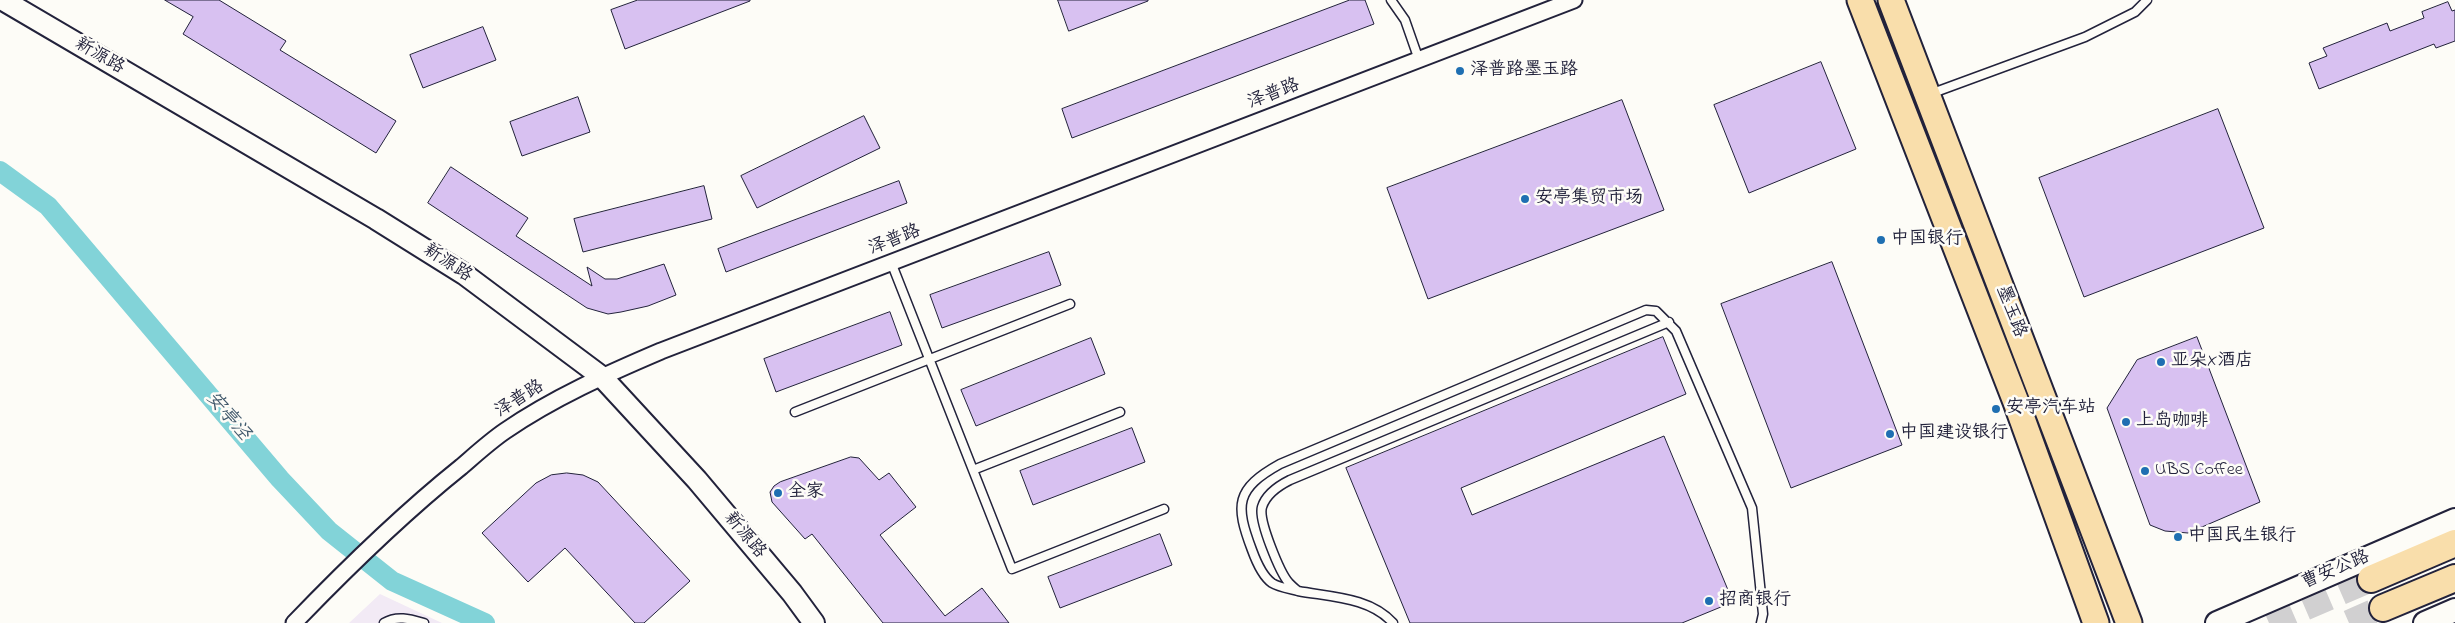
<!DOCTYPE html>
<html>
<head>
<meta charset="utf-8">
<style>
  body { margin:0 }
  canvas { display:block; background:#fdfcf7 }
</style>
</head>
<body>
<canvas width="2455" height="623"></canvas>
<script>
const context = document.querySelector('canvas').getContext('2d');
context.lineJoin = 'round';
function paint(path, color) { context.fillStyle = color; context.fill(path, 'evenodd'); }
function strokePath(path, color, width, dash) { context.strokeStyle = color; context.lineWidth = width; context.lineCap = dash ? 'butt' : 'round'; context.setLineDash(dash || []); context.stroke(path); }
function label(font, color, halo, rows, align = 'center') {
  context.font = font + ' "Indie Flower","LXGW WenKai TC",sans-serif'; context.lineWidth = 5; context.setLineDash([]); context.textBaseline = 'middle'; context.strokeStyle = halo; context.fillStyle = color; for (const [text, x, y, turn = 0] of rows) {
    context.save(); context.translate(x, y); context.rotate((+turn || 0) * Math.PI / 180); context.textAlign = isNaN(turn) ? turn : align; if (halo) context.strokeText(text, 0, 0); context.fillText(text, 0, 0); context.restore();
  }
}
const built = new Path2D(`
  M380 594 442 623H349Z`);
const canal = new Path2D(`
  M0 171 48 206 280 479 329 531 392 581 485 623`);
const building = new Path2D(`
  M165 0H219L286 41 280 50 396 121 376 153 183 34 193 17Z
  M638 0H750V1L625 49 611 10Z
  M1058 0H1148V1L1069 31Z
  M1350 0H1365L1374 24 1072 138 1062 109Z
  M2448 2 2452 11 2455 10V41L2436 48 2434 44 2319 89 2309 63 2327 56 2323 48 2387 23 2390 31 2424 18 2422 12Z
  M483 27 496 60 423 88 410 55Z
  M1821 62 1856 149 1749 193 1714 105Z
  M578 97 590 132 522 156 510 122Z
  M1622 100 1664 210 1428 299 1387 188Z
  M2218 109 2264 228 2084 297 2039 178Z
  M864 116 880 148 757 208 741 176Z
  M451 167 528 218 516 236 592 286 587 267 605 279H617L664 264 676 295 648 306 621 312 608 314 587 308 428 203Z
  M899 181 907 203 726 272 718 249Z
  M704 186 712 219 583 252 574 219Z
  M1049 252 1061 285 942 328 930 295Z
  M1832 262 1902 445 1791 488 1721 304Z
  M890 312 902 345 776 392 764 359Z
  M1663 337 1686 394 1461 488 1472 515 1664 436 1733 602 1682 623H1410L1346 468Z
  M2197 337 2260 502 2188 533 2165 531 2150 525 2107 408 2137 360Z
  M1091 338 1105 374 976 426 961 390Z
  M1132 428 1145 462 1033 505 1020 471Z
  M851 457 859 458 879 480 889 473 916 507 880 535 945 616 982 588 1009 623H883L812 534 805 539 772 502 770 492 774 486 780 482Z
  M567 473 583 475 598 482 690 581 644 623H635L565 548 528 582 482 533 536 483 551 475Z
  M1160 534 1172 565 1060 608 1048 577Z`);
const trunkTunnel = new Path2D(`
  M2269 623 2371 579
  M2349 623 2383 608`);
const service = new Path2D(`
  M1391 0 1405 20 1419 60
  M1930 94 2085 37 2135 12 2147 0
  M891 262 1012 569 1164 509
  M795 412 1070 304
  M973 470 1120 412
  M1298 591C1290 589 1278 587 1272 583 1262 576 1256 561 1252 550 1235 505 1235 489 1280 464L1646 310 1656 311 1676 331 1752 508 1763 614 1761 623
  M384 623C397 615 410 619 424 623
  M1393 623C1370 597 1330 597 1298 591 1295 589 1292 586 1289 583 1280 573 1258 520 1262 507 1266 494 1278 486 1290 480L1669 322`);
const minor = new Path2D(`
  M294 623C347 568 401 515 461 467 475 455 489 442 505 431 553 398 607 374 661 351L1574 0`);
const tertiary = new Path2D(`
  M3 0 376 219 464 274 602 377 697 480 792 593 814 623`);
const secondary = new Path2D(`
  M2217 623 2455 520
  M2425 623 2455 610`);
const primary = new Path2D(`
  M1860 0 2016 402 2096 623
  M1891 0 2129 623`);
const trunk = new Path2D(`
  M2371 579 2455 543
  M2383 608 2455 578`);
const markers = [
  [1460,71,5,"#1f6fb2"],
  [1525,199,5,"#1f6fb2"],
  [1881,240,5,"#1f6fb2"],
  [2161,362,5,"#1f6fb2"],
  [1996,409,5,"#1f6fb2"],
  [2126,422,5,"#1f6fb2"],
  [1890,434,5,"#1f6fb2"],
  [2145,471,5,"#1f6fb2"],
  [778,493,5,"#1f6fb2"],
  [2178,537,5,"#1f6fb2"],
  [1709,601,5,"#1f6fb2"]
];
const streetNames = [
  ["新源路",99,57,30],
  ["泽普路",1274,95,-21],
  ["泽普路",895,241,-21],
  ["新源路",447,264,33],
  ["墨玉路",2010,312,69],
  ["泽普路",520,400,-32],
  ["新源路",744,536,50],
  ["曹安公路",2336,571,-23]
];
const poiNames = [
  ["泽普路墨玉路",1470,71],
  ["安亭集贸市场",1535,199],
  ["中国银行",1891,240],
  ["亚朵X酒店",2171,362],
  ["安亭汽车站",2006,409],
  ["上岛咖啡",2136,422],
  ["中国建设银行",1900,434],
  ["UBS Coffee",2155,471],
  ["全家",788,493],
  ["中国民生银行",2188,537],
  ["招商银行",1719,601]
];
const waterNames = [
  ["安亭泾",227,417,50]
];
paint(built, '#f2eaf5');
strokePath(canal, '#82d3d8', 20);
paint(building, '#d8c1f1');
strokePath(building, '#22223b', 1);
strokePath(trunkTunnel, '#d1d0d1', 26, [26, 13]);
strokePath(service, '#22223b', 11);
strokePath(minor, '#22223b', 19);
strokePath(tertiary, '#22223b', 24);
strokePath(secondary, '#22223b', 26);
strokePath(primary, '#22223b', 29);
strokePath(trunk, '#22223b', 30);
strokePath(service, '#fdfcf7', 8);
strokePath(minor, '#fdfcf7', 15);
strokePath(tertiary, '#fdfcf7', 20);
strokePath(secondary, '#fdfcf7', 22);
strokePath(primary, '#f9deab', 25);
strokePath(trunk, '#f9deab', 26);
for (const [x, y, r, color] of markers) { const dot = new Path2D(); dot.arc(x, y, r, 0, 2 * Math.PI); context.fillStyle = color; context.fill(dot); strokePath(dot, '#fdfcf7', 2); }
label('18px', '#22223b', '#fdfcf7', streetNames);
label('18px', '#22223b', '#fdfcf7', poiNames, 'left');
label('italic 19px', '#3f576a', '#fdfcf7', waterNames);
</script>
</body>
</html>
